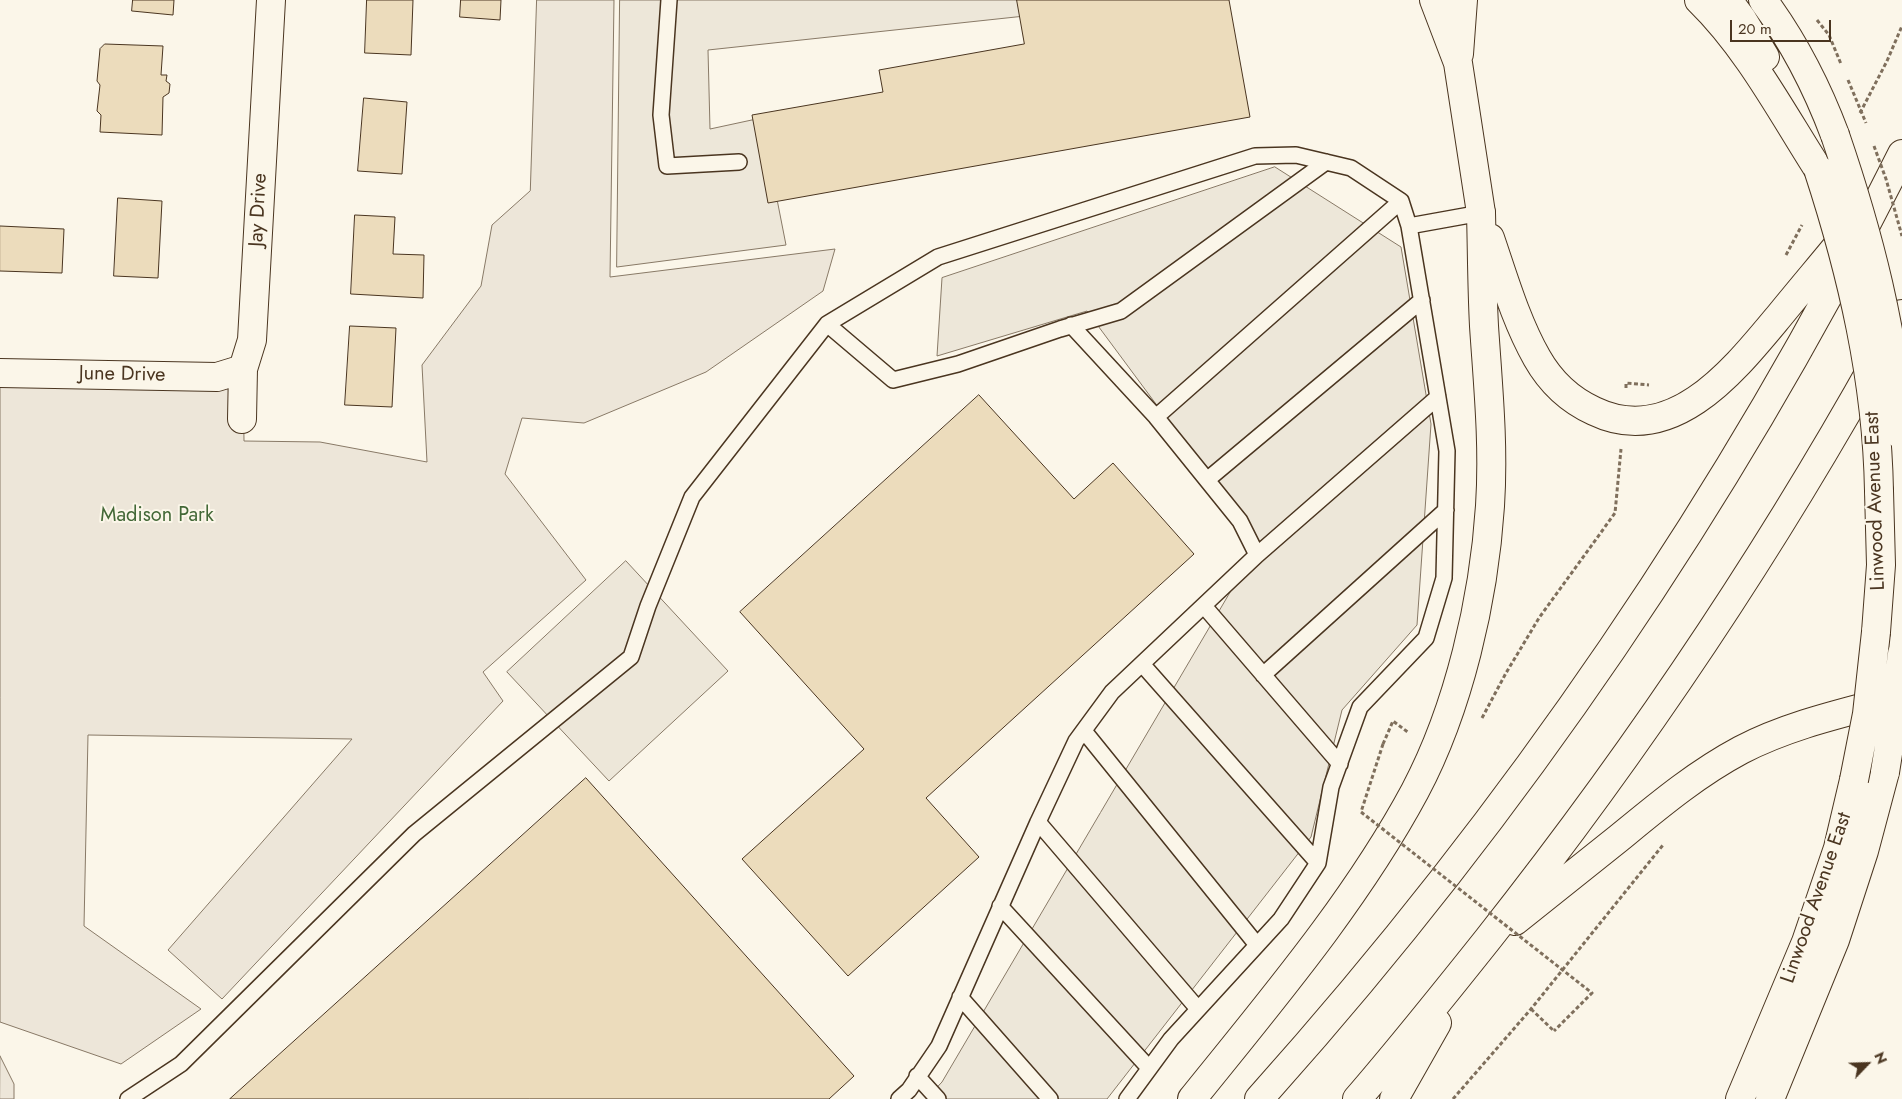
<!DOCTYPE html>
<html>
<head>
<meta charset="utf-8">
<style>
  body { margin:0 }
  #map { position:relative; width:1902px; height:1099px; overflow:hidden; background:#fbf6e9; font-family:Jost,sans-serif }
  canvas { display:block }
  .north { position:absolute; left:1842px; top:1039px; width:50px; height:50px; -webkit-text-stroke:4px #fbf6e9; paint-order:stroke; rotate:66deg; font-size:14px; font-weight:700; line-height:20px; text-align:center; color:#4a3520 }
  .north::after { content:''; display:block; margin:auto; width:18px; height:22px; background:#4a3520; clip-path:polygon(50% 0,100% 100%,50% 72%,0 100%) }
  .scale { position:absolute; left:1730px; top:20px; width:101px; height:22px; box-sizing:border-box; border:2px solid #4a3520; border-top:0; padding-left:6px; font-size:15px; line-height:18px; white-space:nowrap; color:#4a3520; -webkit-text-stroke:4px #fbf6e9; paint-order:stroke }
</style>
</head>
<body>
<div id="map">
<canvas width="1902" height="1099"></canvas>
<div class="north">N</div>
<div class="scale">20 m</div>
</div>
<script>
const context = document.querySelector('canvas').getContext('2d');
context.lineJoin = 'round';
function paint(path, color) { context.fillStyle = color; context.fill(path, 'evenodd'); }
function strokePath(path, color, width, dash) { context.strokeStyle = color; context.lineWidth = width; context.lineCap = dash ? 'butt' : 'round'; context.setLineDash(dash || []); context.stroke(path); }
function label(font, color, halo, rows, align = 'center') {
  context.font = font + ' Jost,sans-serif'; context.lineWidth = 4; context.setLineDash([]); context.textBaseline = 'middle'; context.strokeStyle = halo; context.fillStyle = color; for (const [text, x, y, turn = 0] of rows) {
    context.save(); context.translate(x, y); context.rotate((+turn || 0) * Math.PI / 180); context.textAlign = isNaN(turn) ? turn : align; if (halo) context.strokeText(text, 0, 0); context.fillText(text, 0, 0); context.restore();
  }
}
const green = new Path2D(`
  M537 0H614L610 277 835 249 823 291 706 372 584 423 522 418 505 474 586 580 483 672 503 701 222 999 168 950 352 739 88 735 84 926 201 1009 121 1064 0 1022V373L243 369 244 441 320 442 427 462 422 365 481 286 492 225 530 191Z
  M0 1056 14 1084V1099H0Z`);
const parking = new Path2D(`
  M620 0H1026L1025 16 708 50 710 129 761 118 786 245 617 267Z
  M1275 167 1401 247 1431 424 1417 625 1342 710 1311 837 1107 1099H926L942 1082 1259 543 1087 311 937 356 942 278Z
  M626 561 728 671 609 781 507 672Z`);
const building = new Path2D(`
  M133 0H174L173 15 132 11Z
  M367 0H413L411 55 365 53Z
  M461 0H501L500 20 460 17Z
  M1017 0H1229L1250 117 768 203 752 115 883 92 879 70 1024 44Z
  M105 44 163 46 161 75H167L166 81 170 84 169 93 163 97 162 135 100 132 101 115 97 111 100 85 97 81 100 49Z
  M364 98 407 102 402 174 358 171Z
  M118 198 162 201 158 278 114 276Z
  M355 215 395 217 393 254 424 255 423 298 351 294Z
  M0 226 64 229 62 273 0 271Z
  M350 326 396 328 392 407 345 405Z
  M979 395 1074 499 1113 463 1194 554 926 798 979 857 848 976 742 859 864 749 740 612Z
  M586 778 854 1076 829 1099H230Z`);
const path = new Path2D(`
  M1817 20 1829 35 1841 64
  M1860 113 1887 61 1902 26
  M1786 255 1802 225
  M1626 388V383L1649 385
  M1482 718 1506 673 1539 618 1615 513 1621 449
  M1383 744 1393 721 1409 733
  M1531 1009 1554 1031
  M1453 1099 1531 1009 1663 845`);
const service = new Path2D(`
  M669 0 661 115 667 166 739 162
  M1409 226 1481 213
  M827 324 893 380 958 364 1060 329 1121 311 1326 162
  M1156 417 1401 201
  M1207 480 1422 300
  M1257 555 1438 397
  M1204 606 1340 764
  M1142 664 1318 863
  M1263 675 1446 510
  M1084 731 1257 945
  M1038 822 1198 1009
  M1000 906 1149 1068
  M960 997 1050 1099
  M917 1076 938 1099
  M128 1099 181 1064 414 834 631 657 648 606 692 497 827 324 938 257 1255 156 1296 155 1351 168 1401 201 1409 226 1447 451 1444 578 1426 638 1360 707 1331 787 1318 863 1281 919 1171 1039 1127 1099
  M899 1099 909 1090 939 1046 1038 822 1076 741 1112 692 1257 555 1240 521 1156 417 1071 325`);
const minor = new Path2D(`
  M0 373 217 377 243 369
  M242 419 243 369 252 340 271 0`);
const secondary = new Path2D(`
  M1434 0 1458 63 1481 213
  M1699 0C1748 48 1781 111 1818 169
  M1728 0 1742 19 1765 57
  M1763 0C1794 42 1817 87 1835 135
  M1459 54 1463 0
  M1876 632 1881 565 1879 491
  M1740 1099 1806 942 1838 848 1854 780
  M1770 1099 1835 940 1864 851 1885 772`);
const trunk = new Path2D(`
  M1490 238C1504 279 1516 321 1537 358 1550 381 1570 400 1594 411 1673 449 1735 369 1780 315 1802 288 1825 261 1847 234
  M1515 921C1550 893 1584 866 1619 838 1658 806 1696 774 1741 750 1787 726 1839 714 1888 701
  M1192 1099C1270 1002 1356 901 1415 791 1459 708 1484 599 1490 506 1494 445 1488 386 1484 326 1482 288 1482 251 1481 213
  M1259 1099C1513 816 1733 495 1902 154
  M1357 1099C1402 1047 1445 993 1488 939 1643 743 1783 533 1902 314
  M1394 1099 1437 1023`);
const pathBridge = new Path2D(`
  M1848 80 1866 123
  M1874 146 1886 179 1902 236
  M1383 744 1361 812 1592 993 1554 1031`);
const secondaryBridge = new Path2D(`
  M1835 135C1869 234 1894 332 1902 436
  M1818 169C1852 273 1877 380 1879 491
  M1885 772 1894 716 1902 654
  M1854 780 1867 714 1876 632`);
const streetNames = [
  ["Jay Drive",259,210,-87],
  ["June Drive",122,375,1],
  ["Linwood Avenue East",1876,501,-92],
  ["Linwood Avenue East",1817,898,-71]
];
const parkNames = [
  ["Madison Park",157,516]
];
paint(green, '#ede6d9');
strokePath(green, '#887966', 1);
paint(parking, '#ede7d9');
strokePath(parking, '#887966', 1);
paint(building, '#ecdcbc');
strokePath(building, '#4a3520', 1);
strokePath(service, '#4a3520', 18);
strokePath(minor, '#4a3520', 30);
strokePath(secondary, '#4a3520', 30);
strokePath(trunk, '#4a3520', 30);
strokePath(path, '#7f6f5c', 3, [4, 2.5]);
strokePath(service, '#fbf6e9', 15);
strokePath(minor, '#fbf6e9', 28);
strokePath(secondary, '#fbf6e9', 28);
strokePath(trunk, '#fbf6e9', 28);
strokePath(secondaryBridge, '#4a3520', 30, []);
strokePath(pathBridge, '#7f6f5c', 3, [4, 2.5]);
strokePath(secondaryBridge, '#fbf6e9', 28);
label('20px', '#4a3520', '#fbf6e9', streetNames);
label('20px', '#436837', '#fbf6e9', parkNames);
</script>
</body>
</html>
